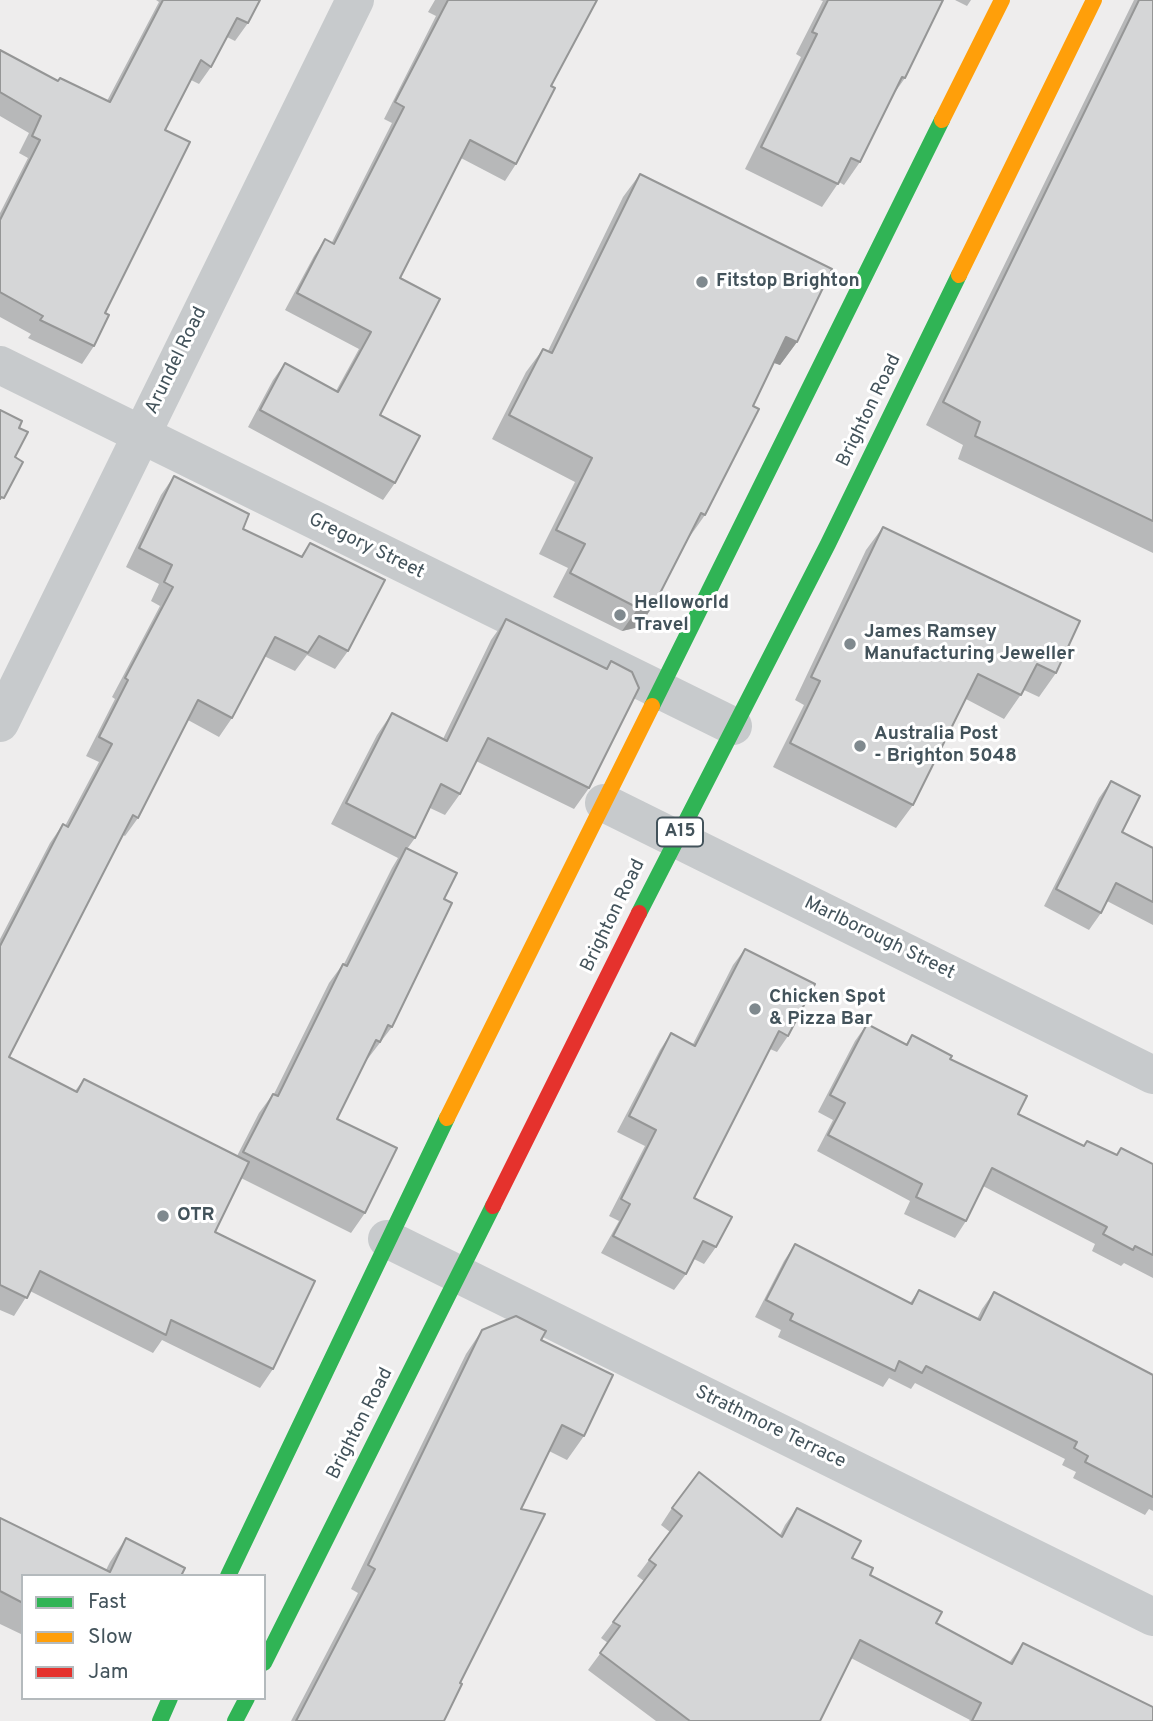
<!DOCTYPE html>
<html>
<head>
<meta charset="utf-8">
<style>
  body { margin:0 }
  #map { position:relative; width:1153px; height:1721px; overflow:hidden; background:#eeeded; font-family:Overpass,sans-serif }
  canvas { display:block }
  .legend { position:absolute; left:21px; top:1574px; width:245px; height:126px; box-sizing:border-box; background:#fff; border:2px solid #b4babd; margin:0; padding:9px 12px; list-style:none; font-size:21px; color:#43535b }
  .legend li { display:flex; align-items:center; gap:14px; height:35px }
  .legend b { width:35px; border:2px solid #b4babd }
</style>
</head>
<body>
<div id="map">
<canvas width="1153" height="1721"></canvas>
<ul class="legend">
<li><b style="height:9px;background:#30b455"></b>Fast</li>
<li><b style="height:9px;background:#ff9f0a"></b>Slow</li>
<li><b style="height:9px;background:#e5322d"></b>Jam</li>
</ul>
</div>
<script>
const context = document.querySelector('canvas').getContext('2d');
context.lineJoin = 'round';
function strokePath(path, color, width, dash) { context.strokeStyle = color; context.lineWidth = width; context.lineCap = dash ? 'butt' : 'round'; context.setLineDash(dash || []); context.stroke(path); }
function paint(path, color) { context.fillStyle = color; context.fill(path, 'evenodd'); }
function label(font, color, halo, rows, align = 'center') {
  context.font = font + ' Overpass,sans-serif'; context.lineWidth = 6; context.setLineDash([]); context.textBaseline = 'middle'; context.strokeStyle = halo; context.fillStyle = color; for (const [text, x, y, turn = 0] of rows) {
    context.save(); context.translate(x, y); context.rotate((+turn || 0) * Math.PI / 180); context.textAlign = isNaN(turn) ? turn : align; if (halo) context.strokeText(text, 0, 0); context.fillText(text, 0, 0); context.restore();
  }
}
const street = new Path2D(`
  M0 365 733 726
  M0 723 355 0
  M604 803 1153 1075
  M387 1239 1153 1617`);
const fast = new Path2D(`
  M652 706 942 120
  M639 913 828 544 959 275
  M228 1576 447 1118
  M264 1663 493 1206
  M160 1721 170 1698
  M235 1721 247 1698`);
const slow = new Path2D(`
  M942 120 1002 0
  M959 275 1094 0
  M447 1118 652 706`);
const jam = new Path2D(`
  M493 1206 639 913`);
const wall = new Path2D(`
  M156 0H260L248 23 235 41 227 37 211 67 199 84 191 80 165 130 94 346 82 364 28 338 31 334 0 317V213L28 158 19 153 29 133 0 116V50L58 81 107 101 159 2Z
  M435 0H597L551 86 516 164 505 181 461 158 400 278 380 415 395 483 383 500 248 427 273 380 285 363 336 391 359 349 285 310 314 256 325 239 332 242 392 123 384 119 436 16 428 12Z
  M820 0H943L905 78 893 95 860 162 844 185 839 182 822 207 745 169 801 57 796 54 823 1Z
  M955 0H971L967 6Z
  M1134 0H1153V553L958 459 963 445 926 425Z
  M640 174 797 342 780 365 774 363 753 406 705 515 688 539 639 627 622 631 553 597 568 568 539 554 575 482 492 439 526 372 543 349 548 351 623 197Z
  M174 476 243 529 301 556 310 543 348 651 335 669 307 655 295 671 264 656 232 718 219 737 188 720 138 818 125 836 123 835 9 1057 75 1091 84 1079 237 1156 259 1113 273 1094H274L329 983 343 964H344L392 868 398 858 331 824 377 735 392 713 443 739 491 640 506 619 606 668 611 661 589 788 574 809 476 761 460 794 445 815 430 808 415 838 407 849 444 899 392 1027 366 1061 337 1119 365 1213 351 1233 241 1178 215 1232 273 1369 260 1388 162 1340 153 1353 30 1291 14 1316 0 1310V939L50 843 63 824 65 826 99 762 86 756 115 699 112 697 160 606 151 601 159 584 126 567 161 495Z
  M883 527 1056 673 1039 697 1024 690 1004 719 966 699 913 805 896 828 773 767 804 705 795 700 866 550Z
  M1111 781 1122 832 1153 848V925L1107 901 1101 913 1089 930 1044 906 1099 798Z
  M745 949 788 1036 777 1052 770 1049 694 1198 716 1247 704 1264 694 1259 686 1274 674 1290 601 1253 619 1221 609 1216 645 1146 617 1132 660 1050 671 1033 693 1044 733 965Z
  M867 1024 906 1044 912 1035 950 1059 1018 1114 1083 1146 1087 1141 1116 1155 1121 1148 1153 1197V1278L1124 1263 1121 1266 1092 1251 1095 1244 983 1186 966 1221 955 1238 904 1214 910 1201 817 1151 833 1120 818 1112 855 1041Z
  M795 1244 910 1303 919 1290 977 1319 982 1309 994 1292 1153 1375V1511L1149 1509 1145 1515 1073 1478 1076 1472 1062 1465 1065 1459 915 1383 911 1389 889 1378 883 1387 778 1337 781 1330 755 1317 784 1261Z
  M482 1330 541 1340 584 1436 567 1460 549 1451 521 1509 460 1683 444 1721H291L358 1593 351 1589 466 1354Z
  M672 1508 780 1535 785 1525 797 1508 870 1575 936 1623 1009 1663 1023 1643 1153 1721H969L970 1720 851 1658 820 1721H656L588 1670 608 1643 601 1638 644 1581 637 1576 670 1532 661 1525Z
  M0 1518 106 1570 110 1562 126 1538 185 1568 23 1576V1635L0 1624Z`);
const shadedWall = new Path2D(`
  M786 337 797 342 780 365 769 361Z
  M655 603 639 627 622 631 638 608Z`);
const building = new Path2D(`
  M163 0H260L248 23 237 18 211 67 201 60 165 130 190 142 105 313 109 315 94 346 40 320 43 316 0 292V220L40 140 32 136 41 116 0 92V50L58 81 60 78 110 102Z
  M448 0H597L551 86 555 88 516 164 470 140 400 278 440 299 380 415 420 436 395 483 260 410 285 363 338 392 371 332 297 293 325 239 334 244 404 107 395 102Z
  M828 0H943L905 78 902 77 860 162 851 158 838 184 761 147 817 34 812 32Z
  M1139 0H1153V521L975 436 980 422 943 402Z
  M640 174 832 269 797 342 786 337 753 406 759 409 705 515 701 513 655 603 638 608 570 573 585 544 556 530 592 458 509 415 543 349 552 353Z
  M0 410 22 421 19 428 28 432 15 457 23 462 4 498 1 497 0 499Z
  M174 476 249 514 243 529 302 557 310 543 385 580 348 651 319 636 308 653 275 637 232 718 198 700 138 818 133 815 9 1057 77 1092 84 1079 249 1162 215 1232 315 1281 273 1369 171 1320 166 1335 40 1271 27 1298 0 1285V946L63 824 68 827 112 744 99 737 128 680 125 678 173 587 164 582 172 565 139 548Z
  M883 527 1080 621 1056 673 1037 664 1021 695 978 674 913 805 790 743 820 681 811 677Z
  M506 619 607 669 611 661 632 672 639 688 589 788 488 738 460 794 441 784 415 838 346 803 392 713 447 741Z
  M1111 781 1140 796 1122 832 1153 848V902L1116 883 1101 913 1056 889Z
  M406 848 457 873 444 899 452 903 392 1027 388 1025 380 1042 376 1040 337 1119 397 1148 365 1213 243 1152 273 1094 278 1096 343 964 347 966Z
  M745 949 815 984 788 1036 779 1031 694 1198 732 1217 716 1247 703 1241 686 1274 613 1236 630 1204 621 1199 656 1130 629 1116 671 1033 695 1046Z
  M867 1024 907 1045 912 1035 952 1056 950 1059 1027 1096 1018 1114 1084 1146 1087 1141 1117 1155 1121 1148 1153 1164V1255L1135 1246 1133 1250 1103 1234 1107 1227 992 1168 966 1221 916 1197 922 1184 828 1135 845 1103 830 1095Z
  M795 1244 912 1304 919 1290 980 1320 994 1292 1153 1375V1497L1085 1462 1088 1456 1074 1448 1077 1442 926 1366 922 1373 899 1361 895 1371 790 1320 793 1314 766 1300Z
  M516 1316 546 1331 541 1340 613 1375 584 1436 562 1425 521 1509 545 1514 460 1683 462 1684 444 1721H296L375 1569 368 1565 482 1330Z
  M699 1472 782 1537 797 1508 861 1541 852 1558 873 1568 870 1575 942 1612 936 1623 1012 1664 1023 1643 1153 1707V1721H972L981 1703 860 1640 820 1721H690L600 1653 620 1626 613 1622 656 1565 649 1560 682 1516 672 1508Z
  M0 1518 110 1572 126 1538 185 1568 181 1576H23V1603L0 1591Z`);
const markers = [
  [702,282,7,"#7f898e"],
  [620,615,7,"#7f898e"],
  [850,644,7,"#7f898e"],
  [860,746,7,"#7f898e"],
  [755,1009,7,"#7f898e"],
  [163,1216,7,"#7f898e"]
];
const shields = [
  [680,832,46]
];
const shieldNames = [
  ["A15",680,832]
];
const poiNames = [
  ["Fitstop Brighton",716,282],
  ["Helloworld",634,604],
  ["Travel",634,626],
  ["James Ramsey",864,633],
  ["Manufacturing Jeweller",864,655],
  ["Australia Post",874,735],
  ["- Brighton 5048",874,757],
  ["Chicken Spot",769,998],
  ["& Pizza Bar",769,1020],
  ["OTR",177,1216]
];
const streetNames = [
  ["Arundel Road",177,361,-64],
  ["Brighton Road",870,411,-64],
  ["Gregory Street",366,547,26],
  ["Brighton Road",614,916,-64],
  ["Marlborough Street",879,939,26],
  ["Brighton Road",361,1424,-63],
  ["Strathmore Terrace",770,1428,26]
];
strokePath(street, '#c7cacc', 38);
strokePath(fast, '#30b455', 16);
strokePath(slow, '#ff9f0a', 16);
strokePath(jam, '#e5322d', 16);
paint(wall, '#b7b8b9');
paint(shadedWall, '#959696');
paint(building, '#d5d6d7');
strokePath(building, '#959696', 2);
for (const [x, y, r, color] of markers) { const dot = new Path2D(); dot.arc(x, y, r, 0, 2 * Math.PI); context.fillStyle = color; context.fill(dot); strokePath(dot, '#fff', 2.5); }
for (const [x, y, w] of shields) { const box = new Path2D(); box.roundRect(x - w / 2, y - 14.5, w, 29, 5); context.fillStyle = '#fff'; context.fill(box); strokePath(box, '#43535b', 2); }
label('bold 18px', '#43535b', null, shieldNames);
label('bold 19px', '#43535b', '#fff', poiNames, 'left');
label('19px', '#43535b', '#fff', streetNames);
</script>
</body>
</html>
